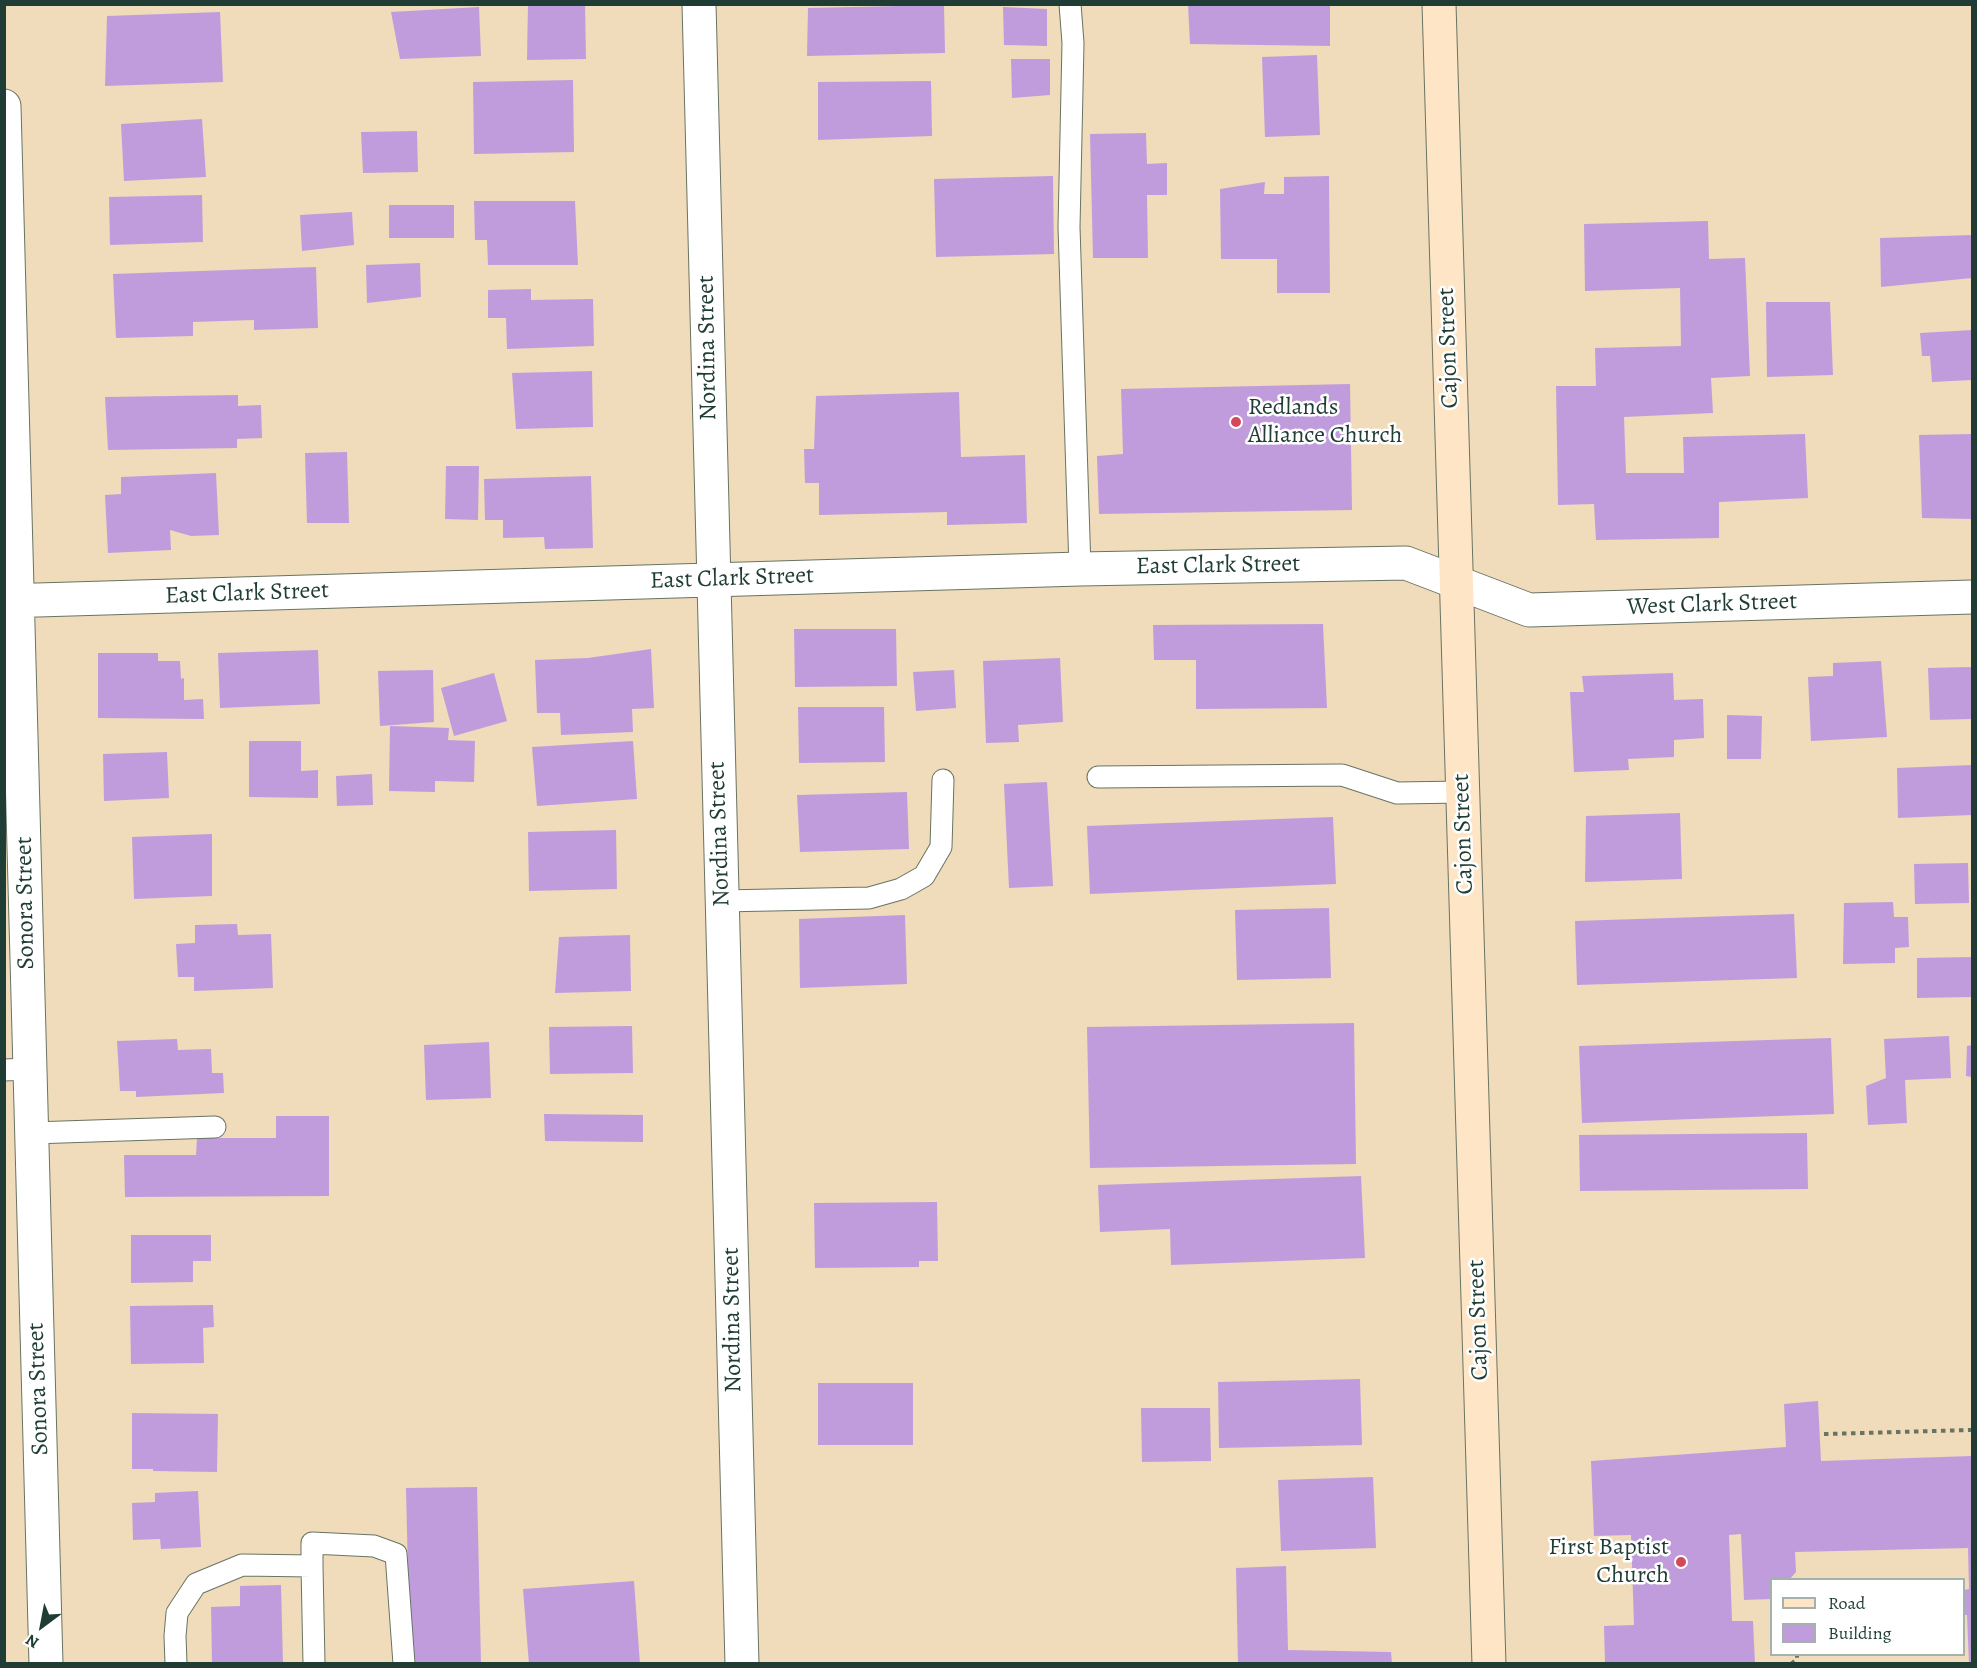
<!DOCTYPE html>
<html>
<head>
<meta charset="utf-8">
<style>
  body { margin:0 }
  #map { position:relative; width:1977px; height:1668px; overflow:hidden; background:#f0dbba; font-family:Alegreya,serif }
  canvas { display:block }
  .frame { position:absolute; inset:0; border:6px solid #1f3d34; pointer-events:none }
  .legend { position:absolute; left:1770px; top:1578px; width:195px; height:78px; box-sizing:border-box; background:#fff; border:2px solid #a5b1ae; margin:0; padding:8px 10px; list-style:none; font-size:18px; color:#1f3d34 }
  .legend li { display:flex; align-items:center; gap:12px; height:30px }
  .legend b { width:30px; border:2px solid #a5b1ae }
  .north { position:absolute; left:12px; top:1596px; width:60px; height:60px; -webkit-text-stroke:4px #fff; paint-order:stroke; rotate:212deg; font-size:16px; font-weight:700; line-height:24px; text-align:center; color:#1f3d34 }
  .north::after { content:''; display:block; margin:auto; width:21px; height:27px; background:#1f3d34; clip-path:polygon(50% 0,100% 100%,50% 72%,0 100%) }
</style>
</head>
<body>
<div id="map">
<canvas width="1977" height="1668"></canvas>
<div class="frame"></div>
<ul class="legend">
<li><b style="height:8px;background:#fde5c5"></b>Road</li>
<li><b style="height:16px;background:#c19cdd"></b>Building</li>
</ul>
<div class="north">N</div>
</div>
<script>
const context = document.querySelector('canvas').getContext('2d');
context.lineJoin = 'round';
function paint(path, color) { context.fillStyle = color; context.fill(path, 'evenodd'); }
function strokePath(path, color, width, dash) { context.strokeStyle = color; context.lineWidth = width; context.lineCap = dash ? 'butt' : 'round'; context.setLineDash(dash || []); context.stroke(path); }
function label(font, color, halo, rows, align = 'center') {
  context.font = font + ' Alegreya,serif'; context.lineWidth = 5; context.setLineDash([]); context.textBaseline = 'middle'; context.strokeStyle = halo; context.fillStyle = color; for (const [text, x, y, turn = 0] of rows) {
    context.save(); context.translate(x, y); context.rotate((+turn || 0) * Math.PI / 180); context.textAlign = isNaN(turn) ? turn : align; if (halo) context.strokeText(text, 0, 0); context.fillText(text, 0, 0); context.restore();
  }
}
const building = new Path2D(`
  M528 4H585L586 59 527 60Z
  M1188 4H1330V46L1190 44Z
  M944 5 945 53 807 56 808 8Z
  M479 7 481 56 400 59 391 12Z
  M1003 7 1047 9V46L1004 45Z
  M220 12 223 82 105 86 107 16Z
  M1317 55 1320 135 1265 137 1262 57Z
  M1011 59H1050V95L1012 98Z
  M573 80 574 152 474 154 473 82Z
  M931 81 932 136 818 140V82Z
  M202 119 206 177 124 181 121 124Z
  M417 131 418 172 363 173 361 132Z
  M1146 133 1147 164 1167 163V195H1147L1148 258H1093L1090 134Z
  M1053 176 1054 254 936 257 934 179Z
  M1329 176 1330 293H1277V259H1221L1220 189 1265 182 1264 194H1284V177Z
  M202 195 203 242 110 245 109 197Z
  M474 201H575L578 265H488L487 240H475Z
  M389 205H454V238H389Z
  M352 212 354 245 302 251 300 215Z
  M1708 221 1709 259 1745 258 1750 376 1711 378 1713 413 1624 417 1626 473H1684L1683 437 1805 434 1808 498 1719 502V538L1596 540 1594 504 1558 505 1556 386H1596L1595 348 1681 346 1680 288 1585 291 1584 224Z
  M1972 235V278L1881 287 1880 238Z
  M420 263 421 297 367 303 366 265Z
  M316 267 318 328 254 330V320L193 322V336L116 338 113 274Z
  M531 289V300L593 299 594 346 507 349 506 318H488V290Z
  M1766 302H1830L1833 375 1767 377Z
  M1972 330V380L1932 382 1930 356H1922L1920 333Z
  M592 371 593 427 516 429 512 373Z
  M1350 384 1352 510 1099 514 1097 456 1123 454 1121 389Z
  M959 392 961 457 1025 455 1027 523 947 525V512L819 515V483H805L804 449H814L816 396Z
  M238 395V406L261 405 262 438 237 439V448L108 450 105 397Z
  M1972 434V519L1922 518 1919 435Z
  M347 452 349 523H307L305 453Z
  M446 466H479L478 520 445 519Z
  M216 473 219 535 191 536 170 530 171 550 108 553 105 495 121 494V477Z
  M591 476 593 548 545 549 544 537 503 538V520H485L484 479Z
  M1323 624 1327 708 1196 709V660H1154L1153 625Z
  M794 629H896L897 686 795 687Z
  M651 649 654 708 632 709 633 732 561 735 560 713H537L535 660 588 658Z
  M318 650 320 704 220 708 218 653Z
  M98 653H158V661H180L181 679 184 678V700L203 699 204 719 98 718Z
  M1060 658 1063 722 1018 725 1019 742 986 743 983 661Z
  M1881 661 1887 737 1811 741 1808 677 1833 676V663Z
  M1972 667V719L1930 720 1928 668Z
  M433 670 434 722 380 726 378 671Z
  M954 670 956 708 916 711 913 672Z
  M494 673 507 721 454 736 441 688Z
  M1673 673 1674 700 1703 699 1704 738 1674 740V757L1628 759 1629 770 1574 772 1570 692H1584L1582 676Z
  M798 707H884L885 762 799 763Z
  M1727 715 1762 716 1761 759H1727Z
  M390 726 449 728 448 740 475 741 474 782 435 781V792L389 791Z
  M249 741H301V771L318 770V798L249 797Z
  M633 741 637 799 537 806 532 747Z
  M167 752 169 798 104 801 103 754Z
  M1972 765V815L1898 818 1897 768Z
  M372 774 373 805 337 806 336 776Z
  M1047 782 1053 886 1009 888 1004 784Z
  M907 792 909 849 800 852 797 795Z
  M1680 813 1682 879 1585 882 1586 816Z
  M1333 817 1336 884 1090 894 1087 826Z
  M616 830 617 889 529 891 528 832Z
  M212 834V896L134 899 132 837Z
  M1968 863 1969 903 1915 904 1914 864Z
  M1893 902 1894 917H1908L1909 947 1895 948V963L1843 964 1844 903Z
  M1329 908 1331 978 1237 980 1235 910Z
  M1794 914 1797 978 1577 985 1575 921Z
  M905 915 907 984 800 988 799 919Z
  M237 924 238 935 271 934 273 988 194 991V977H178L176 944 195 943V925Z
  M630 935 631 991 555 993 559 937Z
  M1971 957V997L1917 998V958Z
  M1354 1023 1356 1164 1090 1168 1087 1027Z
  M632 1026 633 1073 550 1074 549 1027Z
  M1949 1036 1951 1078 1905 1080 1907 1123 1868 1125 1866 1086 1886 1078 1884 1039Z
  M1831 1038 1834 1114 1582 1123 1579 1046Z
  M177 1039 178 1050 211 1049 212 1073H223L224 1093 136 1097V1091H120L117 1041Z
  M489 1042 491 1098 426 1100 424 1045Z
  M1972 1045V1077L1966 1076 1967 1046Z
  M544 1114 643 1115V1142L545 1141Z
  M276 1116H329V1196L125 1197 124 1155H196L197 1138H276Z
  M1807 1133 1808 1189 1580 1191 1579 1135Z
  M1361 1176 1365 1258 1171 1265 1170 1229 1100 1232 1098 1185Z
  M937 1202 938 1261H919V1267L815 1268 814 1203Z
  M131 1235H211V1261H193V1282L131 1283Z
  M213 1305 214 1327 203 1328 204 1363 131 1364 130 1306Z
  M1360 1379 1362 1445 1219 1448 1218 1382Z
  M818 1383H913V1445H818Z
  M1818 1401 1821 1461 1972 1456V1664H1969L1967 1615H1964V1590L1969 1589 1968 1548 1795 1552 1796 1572 1789 1580H1772V1599L1744 1600 1741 1534 1729 1535 1732 1621H1753L1755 1664H1605L1604 1626 1634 1625 1631 1535 1594 1536 1591 1461 1786 1447 1784 1404Z
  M1141 1408H1210L1211 1461 1142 1462Z
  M132 1413 218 1414 217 1472 153 1471V1469H132Z
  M1373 1477 1376 1548 1281 1551 1278 1480Z
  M477 1487 481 1664H410L406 1488Z
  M198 1491 201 1547 161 1549 160 1539 133 1540 132 1503 155 1502V1493Z
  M1286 1566 1288 1650 1391 1652 1392 1664H1238L1236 1568Z
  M634 1581 640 1664H529L523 1589Z
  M281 1585 283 1664H212L211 1607 240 1606V1586Z`);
const path = new Path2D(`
  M1824 1434 1972 1430
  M1791 1664 1797 1659V1654`);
const lane = new Path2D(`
  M1070 4 1073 43 1069 227 1080 569
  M1098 777 1342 775 1397 793 1463 792
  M722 901 869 898 901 889 924 876 941 847 943 780
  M4 1070 30 1069
  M32 1133 215 1127
  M312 1566V1543L374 1546 396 1554 404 1664
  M176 1664 175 1636 177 1613 196 1584 242 1565 312 1566 314 1664`);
const street = new Path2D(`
  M699 4 742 1664
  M4 106 46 1664
  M4 601 1080 569 1406 563 1529 610 1972 597`);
const secondary = new Path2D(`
  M1439 4 1489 1664`);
const markers = [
  [1236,422,6,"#d1495b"],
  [1681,1562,6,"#d1495b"]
];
const streetNames = [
  ["Nordina Street",708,348,-91],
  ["Cajon Street",1449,348,-92],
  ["East Clark Street",1218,566,-1],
  ["East Clark Street",732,579,-2],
  ["East Clark Street",247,594,-2],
  ["West Clark Street",1712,605,-2],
  ["Nordina Street",720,834,-92],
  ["Cajon Street",1464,834,-92],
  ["Sonora Street",26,903,-91],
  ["Nordina Street",733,1320,-91],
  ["Cajon Street",1479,1320,-92],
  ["Sonora Street",39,1389,-92]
];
const poiNames = [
  ["Redlands",1248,408],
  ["Alliance Church",1248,436],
  ["First Baptist",1669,1548,"right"],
  ["Church",1669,1576,"right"]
];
paint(building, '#c19cdd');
strokePath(lane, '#687463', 23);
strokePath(street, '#687463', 35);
strokePath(secondary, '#687463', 35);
strokePath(path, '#687463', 4, [4.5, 4.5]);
strokePath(lane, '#fff', 21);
strokePath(street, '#fff', 33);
strokePath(secondary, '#fde5c5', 33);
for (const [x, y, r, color] of markers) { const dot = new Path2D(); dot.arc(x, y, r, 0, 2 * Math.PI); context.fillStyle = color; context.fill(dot); strokePath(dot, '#fff', 2); }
label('24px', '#1f3d34', '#fff', streetNames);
label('24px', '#1f3d34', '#fff', poiNames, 'left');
</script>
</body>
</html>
